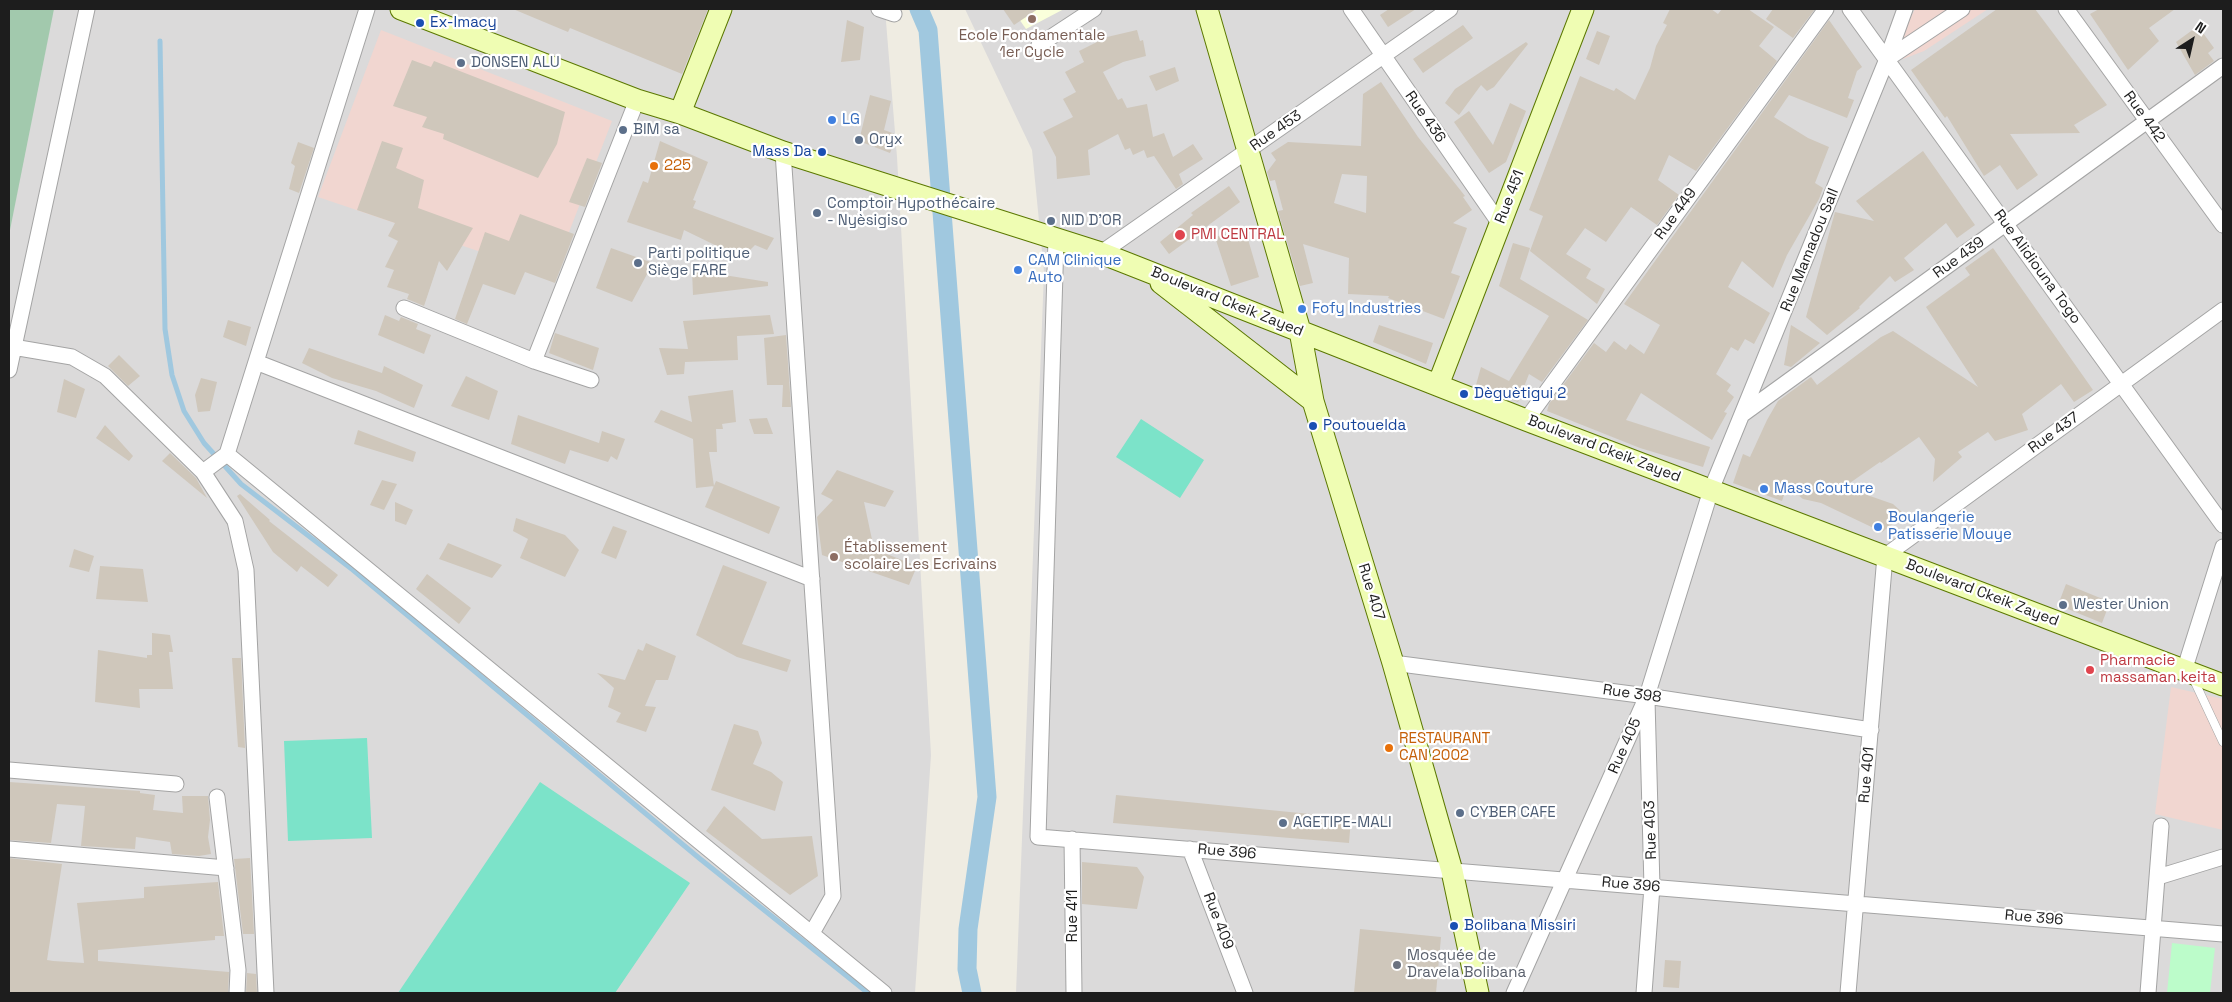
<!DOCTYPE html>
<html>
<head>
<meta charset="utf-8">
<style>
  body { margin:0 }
  #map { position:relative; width:2232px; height:1002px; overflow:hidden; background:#efece2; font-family:"Space Grotesk",sans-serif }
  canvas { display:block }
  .frame { position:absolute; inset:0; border:10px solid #1d1d1d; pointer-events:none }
  .north { position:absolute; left:2167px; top:15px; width:50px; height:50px; -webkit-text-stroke:4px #fff; paint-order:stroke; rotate:35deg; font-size:14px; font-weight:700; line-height:20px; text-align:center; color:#1d1d1d }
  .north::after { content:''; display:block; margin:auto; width:18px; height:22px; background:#1d1d1d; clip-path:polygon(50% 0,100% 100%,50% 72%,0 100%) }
</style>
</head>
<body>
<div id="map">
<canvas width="2232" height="1002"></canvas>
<div class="frame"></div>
<div class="north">N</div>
</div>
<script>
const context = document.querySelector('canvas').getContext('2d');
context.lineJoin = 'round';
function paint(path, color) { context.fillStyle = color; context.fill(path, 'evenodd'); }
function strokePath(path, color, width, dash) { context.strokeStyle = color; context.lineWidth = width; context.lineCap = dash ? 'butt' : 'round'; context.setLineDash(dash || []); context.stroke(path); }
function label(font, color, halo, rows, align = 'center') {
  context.font = font + ' "Space Grotesk",sans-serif'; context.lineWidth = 4.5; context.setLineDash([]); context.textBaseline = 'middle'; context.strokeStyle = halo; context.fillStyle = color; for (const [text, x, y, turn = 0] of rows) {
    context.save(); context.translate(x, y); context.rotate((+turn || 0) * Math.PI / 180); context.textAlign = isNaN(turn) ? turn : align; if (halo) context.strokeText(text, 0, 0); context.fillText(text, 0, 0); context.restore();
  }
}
const residential = new Path2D(`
  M9 9H885L897 157 931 755 915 993H9Z
  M965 9H2223V993H1016L1044 272 1032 150Z`);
const commercial = new Path2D(`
  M1915 9H1988L1924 51 1903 59 1896 46Z
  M381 30 612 121 552 276 318 197Z
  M2171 687 2223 699V830L2155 814Z`);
const education = new Path2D(`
  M1012 9H1064L1026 29Z`);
const cemetery = new Path2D(`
  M9 9H54L9 235Z`);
const park = new Path2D(`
  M2172 943 2215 948 2210 993H2167Z`);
const pitch = new Path2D(`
  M1141 419 1204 460 1180 498 1116 457Z
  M367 738 372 838 288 841 284 741Z
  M540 782 690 883 615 993H398Z`);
const stream = new Path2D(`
  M160 41 165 329 172 375 184 411 204 443 241 484 353 570 699 858 868 993`);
const canal = new Path2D(`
  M919 9 928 30 987 797 968 929 967 969 972 993`);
const building = new Path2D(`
  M513 9H708L682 74 570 28 568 32Z
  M1003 9H1038L1014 25Z
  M1389 9H1416L1388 27 1380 15Z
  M1670 9H1711L1718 14 1722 9H1748L1774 27 1759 46 1777 61 1696 171 1669 155 1658 180 1679 195 1657 225 1631 207 1606 242 1585 228 1566 254 1591 269 1586 278 1605 289 1597 304 1530 251 1543 216 1529 210 1580 76 1614 91 1616 88 1635 100 1650 68 1656 46 1667 25 1663 23Z
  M1773 9H1815L1793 38 1766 19Z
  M1997 9H2035L2107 105 2074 125 2080 133 2010 134 2038 175 2017 190 2000 165 1984 176 1947 116 1945 118 1911 70Z
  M2099 9H2175L2149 28 2159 41 2128 70 2090 14Z
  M847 20 864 27 860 60 841 62Z
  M1829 20 1862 67 1857 71 1848 98 1854 100 1847 118 1789 95 1774 117 1808 138 1829 147 1815 183 1823 188 1819 199 1787 255 1773 288 1742 261 1728 287 1770 313 1754 344 1745 339 1738 351 1731 347 1716 374 1731 385 1727 391 1734 397 1724 412 1727 413 1712 440 1641 393 1626 420 1710 447 1703 467 1640 448 1547 411 1549 404 1594 343 1606 352 1614 341 1626 350 1630 344 1644 354 1660 325 1624 304Z
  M1463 25 1473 38 1423 73 1413 59Z
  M2198 26 2214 48 2208 53 2214 61 2195 75 2176 42Z
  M1137 30 1140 41 1143 40 1146 56 1123 62 1103 72 1118 100 1122 98 1127 108 1147 104 1153 137 1164 133 1173 157 1193 144 1203 159 1179 174 1183 184 1176 189 1154 156 1147 158 1144 150 1133 155 1130 148 1125 150 1118 134 1088 150 1090 175 1057 179 1056 157 1043 132 1073 117 1063 99 1076 92 1065 72 1084 62 1079 51 1107 37Z
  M1597 31 1610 36 1599 65 1586 59Z
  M1526 42 1528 44 1494 87 1487 91 1481 85 1459 115 1445 103 1455 89Z
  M412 60 431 67 434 61 565 112 557 144 538 178 443 139 444 134 422 127 427 117 393 106Z
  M1175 67 1179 81 1156 91 1149 76Z
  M1381 82 1418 137 1465 196 1463 197 1472 210 1453 223 1467 228 1451 273 1460 276 1444 319 1388 298 1389 296 1348 294 1349 258 1303 244 1313 283 1300 286 1278 211 1283 210 1275 180 1270 181 1267 172 1276 160 1271 153 1288 142 1361 146 1363 94ZM1342 174 1367 176 1366 213 1334 203Z
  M870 95 891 101 884 130 898 135 890 153 859 141Z
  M1510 103 1526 111 1506 162 1489 173 1454 122 1469 111 1493 145Z
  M382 141 403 148 396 168 424 180 418 208 473 228 447 271 439 261 424 306 407 299 409 294 387 287 394 270 385 267 398 241 388 236 395 223 357 210Z
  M660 141 708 162 693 200 696 201 693 208 774 238 767 250 755 245 740 260 718 252 721 248 684 230 681 240 627 222 643 181 648 183Z
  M298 142 314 148 299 193 289 189 295 166 291 163Z
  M1923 151 1975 225 1957 238 1946 223 1904 258 1914 270 1895 282 1890 276 1859 307 1860 308 1827 335 1806 317 1835 212 1874 221 1856 201Z
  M587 158 602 163 585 207 569 202Z
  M1229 186 1240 202 1169 254 1160 242 1193 215 1191 213Z
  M520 214 574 234 555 283 525 272 515 295 483 284 467 324 455 319 485 232 509 241Z
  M1245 229 1259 277 1231 286 1215 237Z
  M1513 243 1530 248 1520 279 1588 320 1542 382 1529 374 1518 402 1476 385 1481 367 1509 381 1549 316 1499 286Z
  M611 248 653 263 632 302 596 288Z
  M1993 248 2093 390 2074 402 2061 384 2022 414 2028 430 1995 441 1988 432 1958 452 1962 457 1933 482 1935 459 1919 437 1881 463 1880 462 1844 487 1893 504 1905 515 1882 532 1821 503 1803 499 1787 486 1782 501 1733 483 1743 454 1750 457 1767 420 1778 401 1811 377 1817 385 1881 337 1893 331 1978 387 1926 307 1970 275 1965 268Z
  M692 270 768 282V286L693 295Z
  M385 315 399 321 401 317 418 324 416 329 431 335 424 354 378 335Z
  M770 315 774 334 737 336 738 360 685 362 684 374 667 375 659 348 688 349 683 321Z
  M228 320 251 327 246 346 223 337Z
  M1379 325 1433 343 1426 364 1373 342Z
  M1791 325 1820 343 1791 367 1784 365Z
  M555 333 599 348 593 370 549 353Z
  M786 335 791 407H782L783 385H767L764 338Z
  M309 348 382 373 384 366 423 385 414 408 376 391 332 378 302 363Z
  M119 355 140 376 128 386 108 366Z
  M466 376 498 391 489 420 451 406Z
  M201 378 217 382 210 411 198 412 195 395Z
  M64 379 85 389 76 418 57 412Z
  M733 390 736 422 722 424 723 429H716L717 452H709L714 486 696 488 693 439 654 422 661 410 692 422 688 396Z
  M518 415 599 443 602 431 625 439 617 460 611 456 608 462 570 450 565 464 511 444Z
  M767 418 773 434H754L749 419Z
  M105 425 133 456 129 461 96 438Z
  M358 430 416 452 413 462 354 444Z
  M170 453 196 478 207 498 162 461Z
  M837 470 894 491 885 507 864 502 874 549 917 566 909 585 822 555 817 517 833 500 821 494Z
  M382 480 397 484 384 510 370 505Z
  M716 481 780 507 769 534 705 507Z
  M240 494 270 520 269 521 338 575 328 587 301 566 297 572 273 552 237 496Z
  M395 502 413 510 406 525 395 521Z
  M516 518 565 535 579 550 565 577 520 558 528 539 513 531Z
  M613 526 627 531 616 559 601 553Z
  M448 543 502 565 492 578 439 559Z
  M74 549 94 556 89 572 69 567Z
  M723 565 767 582 742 644 791 660 787 672 737 657 696 635Z
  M100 566 143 569 148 602 96 599Z
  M427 574 471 608 459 624 416 589Z
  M2066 584 2110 602 2102 623 2058 605Z
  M152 633 170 635 173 652H169L173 689H139L140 708 95 702 98 650 147 658V655H152Z
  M646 643 676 656 668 680H656L645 706 656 707 646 732 616 722 621 713 608 707 614 688 597 673 625 680 638 649 643 651Z
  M232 658H241L245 748 238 747Z
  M734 724 758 731 762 743 753 764 771 772 783 782 775 811 711 790Z
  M9 782 140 791V793L155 795 153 810 183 813 182 796H208L210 820 208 837 211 854 199 856 172 854 170 842 136 837 135 849 81 846 85 806 57 804 51 843 9 840Z
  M1116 795 1351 818 1349 843 1113 823Z
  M724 806 762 839 812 836 818 876 790 895 706 831Z
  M9 858 62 864 47 960 53 961 84 963 77 903 144 898V887L218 882 224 936H215V940L98 950V961L229 972 228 993H9Z
  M250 858 254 934H243L234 859Z
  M1082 862 1137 867 1144 877 1137 909 1082 904Z
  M1360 929 1441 937 1436 993H1354Z
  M1665 960 1681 961 1679 988 1663 987Z
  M247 973 256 974 257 993H246Z`);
const lane = new Path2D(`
  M2193 678 2223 742`);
const street = new Path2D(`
  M879 9 894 14
  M1351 9 1500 224
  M1850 9 2223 525
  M2066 9 2223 225
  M1039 45 1094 9
  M1887 59 1962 9
  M783 152 833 896 812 933
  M1056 239 1038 837 2223 934
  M1101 253 1450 9
  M404 308 534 361 591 380
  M13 347 72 357 105 376 203 472 235 521 246 570 266 993
  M534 361 637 100
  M256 362 812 579
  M9 370 87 9
  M1743 414 2223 66
  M1526 420 1826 9
  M227 454 884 993
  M203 472 227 454 367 9
  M1393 663 1647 696 1871 730
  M2184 671 2223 547
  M9 770 176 784
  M217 797 238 970 237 993
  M1072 839 1074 993
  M9 849 226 868
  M1190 849 1245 993
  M2158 877 2223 857
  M1514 993 1647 696 1711 490 1887 59 1905 9
  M1644 993 1652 887 1647 700
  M1848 993 1885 556 2223 310
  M2148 993 2161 826`);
const secondary = new Path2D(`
  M401 9 637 100 680 113 783 152 1101 253 1526 420 2223 685
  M1207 9 1300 331 1313 401 1393 663 1452 871 1478 993
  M680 113 721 9
  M1161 283 1313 401
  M1438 385 1583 9`);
const markers = [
  [1032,19,5,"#8d6e63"],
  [420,23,5,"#1a4fb4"],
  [461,63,5,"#5c6f8a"],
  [832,120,5,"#3f7fe0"],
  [623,130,5,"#5c6f8a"],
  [859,140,5,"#5c6f8a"],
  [822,152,5,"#1a4fb4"],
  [654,166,5,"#e8710a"],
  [817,213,5,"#5c6f8a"],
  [1051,221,5,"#5c6f8a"],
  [1180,235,6,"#e0444e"],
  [638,263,5,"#5c6f8a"],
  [1018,270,5,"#3f7fe0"],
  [1302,309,5,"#3f7fe0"],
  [1464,394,5,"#1a4fb4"],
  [1313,426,5,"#1a4fb4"],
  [1764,489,5,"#3f7fe0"],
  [1878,527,5,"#3f7fe0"],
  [834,557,5,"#8d6e63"],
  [2063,605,5,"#5c6f8a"],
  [2090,670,5,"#e0444e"],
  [1389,748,5,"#e8710a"],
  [1460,813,5,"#5c6f8a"],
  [1283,823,5,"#5c6f8a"],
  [1454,926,5,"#1a4fb4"],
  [1397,965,5,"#6b7280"]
];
const transitNames = [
  ["Ex-Imacy",430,23],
  ["Mass Da",812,152,"right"],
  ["Dèguètigui 2",1474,394],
  ["Poutouelda",1323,426],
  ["Bolibana Missiri",1464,926]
];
const educationNames = [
  ["Ecole Fondamentale",1032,36],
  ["1er Cycle",1032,53],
  ["Établissement",844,548,"left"],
  ["scolaire Les Ecrivains",844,565,"left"]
];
const serviceNames = [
  ["DONSEN ALU",471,63],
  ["BIM sa",633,130],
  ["Oryx",869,140],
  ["Comptoir Hypothécaire",827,204],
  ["- Nyèsigiso",827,221],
  ["NID D'OR",1061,221],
  ["Parti politique",648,254],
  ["Siège FARE",648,271],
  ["Wester Union",2073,605],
  ["CYBER CAFE",1470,813],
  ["AGETIPE-MALI",1293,823]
];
const streetNames = [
  ["Rue 436",1425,117,55],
  ["Rue 442",2144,117,54],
  ["Rue 453",1276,131,-35],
  ["Rue 451",1510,197,-69],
  ["Rue 449",1676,214,-54],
  ["Rue Mamadou Sall",1810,250,-68],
  ["Rue 439",1959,258,-36],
  ["Rue Alidiouna Togo",2037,267,54],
  ["Boulevard Ckeik Zayed",1227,302,22],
  ["Rue 437",2054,433,-36],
  ["Boulevard Ckeik Zayed",1604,449,21],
  ["Rue 407",1371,592,73],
  ["Boulevard Ckeik Zayed",1982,593,21],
  ["Rue 398",1632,694,8],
  ["Rue 405",1625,746,-66],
  ["Rue 401",1867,775,-85],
  ["Rue 403",1651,830,-92],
  ["Rue 396",1227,852,5],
  ["Rue 396",1631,885,5],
  ["Rue 411",1073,916,-90],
  ["Rue 396",2034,918,5],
  ["Rue 409",1218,921,69]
];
const shopNames = [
  ["LG",842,120],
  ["CAM Clinique",1028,261],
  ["Auto",1028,278],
  ["Fofy Industries",1312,309],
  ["Mass Couture",1774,489],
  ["Boulangerie",1888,518],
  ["Patisserie Mouye",1888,535]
];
const foodNames = [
  ["225",664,166],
  ["RESTAURANT",1399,739],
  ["CAN 2002",1399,756]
];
const healthNames = [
  ["PMI CENTRAL",1191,235],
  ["Pharmacie",2100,661],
  ["massaman keita",2100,678]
];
const worshipNames = [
  ["Mosquée de",1407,956],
  ["Dravela Bolibana",1407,973]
];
paint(residential, '#dbdada');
paint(commercial, '#f1d6d0');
paint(education, '#faffdb');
paint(cemetery, '#a2c9ad');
paint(park, '#bcfcca');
paint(pitch, '#7ce3c9');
strokePath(stream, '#a0c8df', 5);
strokePath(canal, '#a0c8df', 19);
paint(building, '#cfc7bb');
strokePath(lane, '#a4a4a4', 9);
strokePath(street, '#a4a4a4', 17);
strokePath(secondary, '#5b7800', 23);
strokePath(lane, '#fff', 8);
strokePath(street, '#fff', 15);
strokePath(secondary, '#effdb3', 21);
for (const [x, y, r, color] of markers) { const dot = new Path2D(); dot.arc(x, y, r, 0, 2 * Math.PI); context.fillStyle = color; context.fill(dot); strokePath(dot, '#fff', 2); }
label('15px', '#164399', '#fff', transitNames, 'left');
label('15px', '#785e54', '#fff', educationNames);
label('15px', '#4e5e75', '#fff', serviceNames, 'left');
label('15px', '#1d1d1d', '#fff', streetNames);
label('15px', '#366cbe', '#fff', shopNames, 'left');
label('15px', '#c56008', '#fff', foodNames, 'left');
label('15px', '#be3a42', '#fff', healthNames, 'left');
label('15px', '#5b616d', '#fff', worshipNames, 'left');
</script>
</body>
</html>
